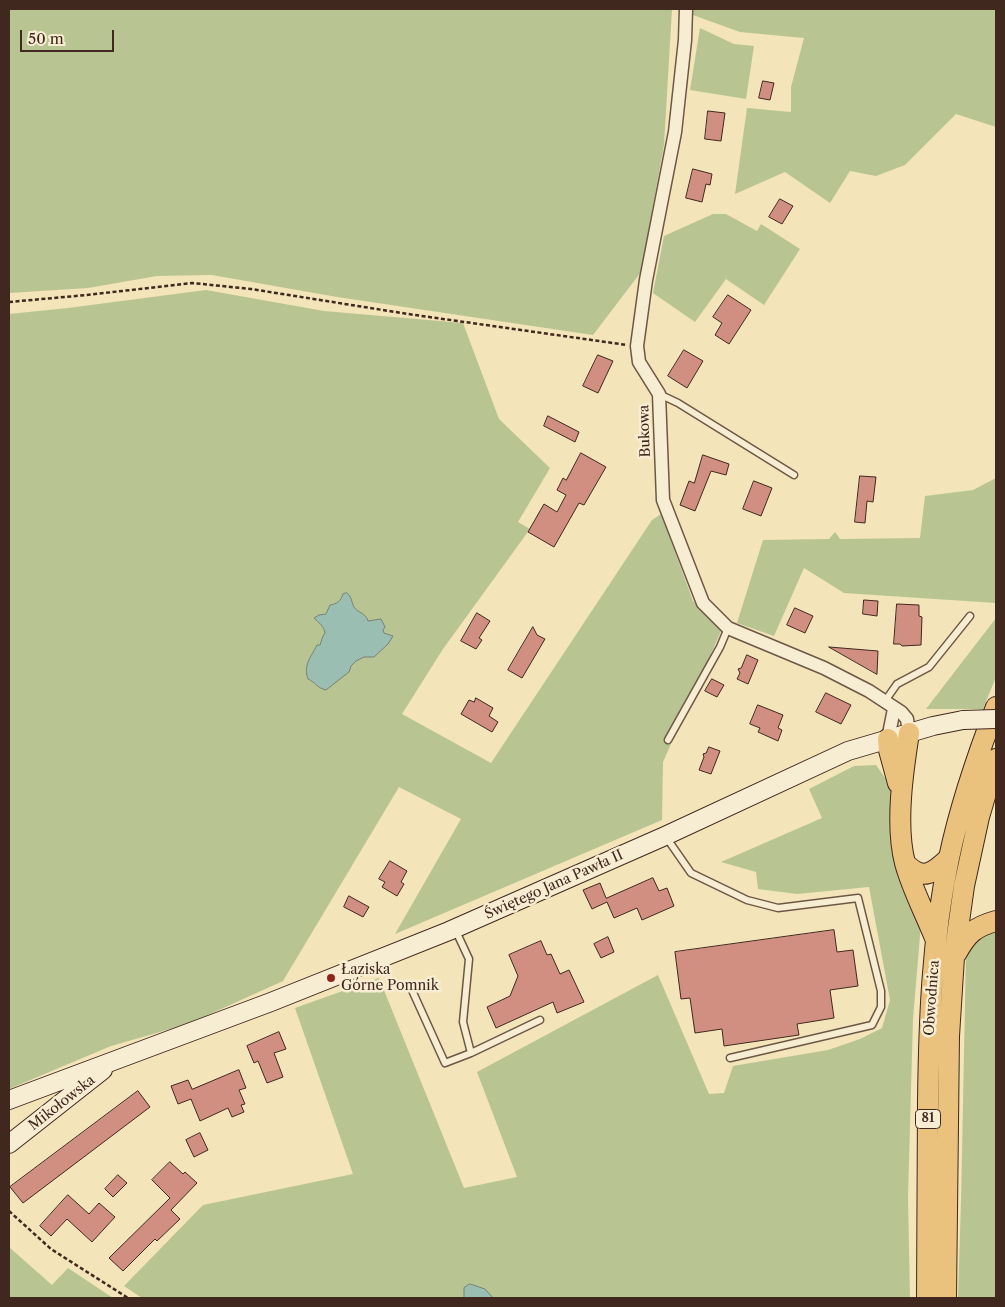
<!DOCTYPE html>
<html>
<head>
<meta charset="utf-8">
<style>
  body { margin:0 }
  #map { position:relative; width:1005px; height:1307px; overflow:hidden; background:#f3e4ba; font-family:"Libre Caslon Text",serif }
  canvas { display:block }
  .frame { position:absolute; inset:0; border:10px solid #40281e; pointer-events:none }
  .scale { position:absolute; left:20px; top:30px; width:94px; height:22px; box-sizing:border-box; border:2px solid #40281e; border-top:0; padding-left:6px; font-size:15px; line-height:18px; white-space:nowrap; color:#40281e; -webkit-text-stroke:4px #f7edd2; paint-order:stroke }
</style>
</head>
<body>
<div id="map">
<canvas width="1005" height="1307"></canvas>
<div class="frame"></div>
<div class="scale">50 m</div>
</div>
<script>
const context = document.querySelector('canvas').getContext('2d');
context.lineJoin = 'round';
function paint(path, color) { context.fillStyle = color; context.fill(path, 'evenodd'); }
function strokePath(path, color, width, dash) { context.strokeStyle = color; context.lineWidth = width; context.lineCap = dash ? 'butt' : 'round'; context.setLineDash(dash || []); context.stroke(path); }
function label(font, color, halo, rows, align = 'center') {
  context.font = font + ' "Libre Caslon Text",serif'; context.lineWidth = 5; context.setLineDash([]); context.textBaseline = 'middle'; context.strokeStyle = halo; context.fillStyle = color; for (const [text, x, y, turn = 0] of rows) {
    context.save(); context.translate(x, y); context.rotate((+turn || 0) * Math.PI / 180); context.textAlign = isNaN(turn) ? turn : align; if (halo) context.strokeText(text, 0, 0); context.fillText(text, 0, 0); context.restore();
  }
}
const green = new Path2D(`
  M9 9H672L664 145 641 272 593 335 337 297 212 275 157 276 88 288 9 293Z
  M691 9H996V127L956 114 905 165 876 176 850 171 830 203 785 172 735 194 747 108 791 112V87L804 38 740 32 690 14Z
  M700 28 734 44 754 46 746 99 690 90Z
  M713 214H726L757 231 761 224 800 249 764 305 726 279 695 322 653 293 664 236Z
  M206 290 324 311 463 323 499 419 550 468 518 522 530 529 443 649 402 714 491 763 652 520 661 514 693 601 721 631 663 762 662 820 395 934 461 819 399 787 283 981 188 1024 111 1046 9 1089V314L68 308Z
  M996 478V603L844 593 804 568 774 636 737 623 763 540 829 539 835 532 840 539 920 538 925 496 973 490Z
  M996 618V677L983 709H926Z
  M876 765 893 789 921 924 913 1019 908 1197 910 1298H142L124 1286 203 1205 353 1174 295 1008 379 978 464 1188 517 1177 477 1072 658 975 709 1094 724 1093 733 1066 828 1050 860 1039 882 1028 890 1000 869 887 797 894 758 889 756 872 721 862 822 818 809 789 854 766Z
  M996 933V1298H958L961 1202 966 953C975 940 980 936 996 933Z
  M9 1247 52 1285 68 1268 113 1298H9Z`);
const water = new Path2D(`
  M347 593C352 597 351 601 354 607 358 613 366 613 368 621L381 619 385 627 383 630 384 633 393 636 388 644 374 657H364L356 661 351 666 349 672 326 690C317 688 315 682 308 679 303 665 311 657 317 645H320L323 636 325 633C324 626 319 623 314 618L319 615 326 614 330 605C337 604 341 601 343 594Z
  M470 1284 485 1289 493 1298H464V1288Z`);
const building = new Path2D(`
  M763 81 774 83 770 100 759 98Z
  M708 111 725 113 721 141 705 139Z
  M693 169 712 174 710 185 706 184 702 202 686 198Z
  M780 199 793 206 782 224 769 217Z
  M728 295 751 310 729 344 715 335 722 323 713 317Z
  M684 350 703 361 687 388 668 376Z
  M598 355 613 361 598 393 583 386Z
  M548 416 579 432 575 442 544 426Z
  M581 453 606 467 584 505 579 503 554 547 528 532 544 504 557 512 566 495 557 490 563 478 566 480Z
  M703 455 729 464 726 475 711 471 695 511 680 505 689 481 694 483Z
  M860 476 876 477 873 502 867 501 865 523 855 522Z
  M754 481 772 488 761 516 743 509Z
  M864 600 878 601 877 616 863 614Z
  M897 604 919 605V616L922 617 921 645 902 646 900 644H894Z
  M795 608 813 616 805 633 787 625Z
  M477 613 490 621 479 638 482 640 476 649 461 641Z
  M533 627 537 635 545 639 522 678 508 670Z
  M829 647 878 651 877 674Z
  M747 655 758 660 748 684 737 679 740 673 738 669 741 668Z
  M712 679 724 685 717 697 705 691Z
  M826 693 851 705 841 724 816 712Z
  M476 698 493 708 489 716 498 722 492 732 461 714 469 700 474 702Z
  M758 705 783 715 778 728 782 730 778 741 758 732 760 728 750 724Z
  M709 747 720 751 711 774 699 770 704 757 703 754 706 753Z
  M390 861 407 871 401 882 404 884 397 896 382 887 385 882 379 879Z
  M653 878 659 891 667 888 674 906 642 920 637 908 614 918 607 902 592 909 583 890 600 883 606 898Z
  M349 896 369 907 363 917 344 907Z
  M834 930 837 952 853 950 858 986 830 990 834 1018 797 1024 799 1035 724 1046 722 1029 695 1033 690 998 681 999 675 952Z
  M608 937 614 952 601 958 594 944Z
  M541 941 547 955 551 954 560 974 569 970 584 1002 557 1013 553 1002 496 1028 487 1007 510 996 518 976 509 955Z
  M279 1032 286 1049 274 1053 283 1077 267 1083 258 1061 254 1063 247 1046Z
  M239 1070 246 1088 239 1090 245 1104 241 1105 244 1112 232 1117 228 1108 200 1121 191 1099 178 1104 171 1086 188 1080 192 1089Z
  M138 1091 150 1107 23 1203 10 1187Z
  M200 1133 208 1150 194 1157 186 1140Z
  M170 1162 183 1174 185 1172 197 1183 171 1210 180 1219 157 1241 155 1239 123 1271 109 1258 170 1198 152 1180Z
  M118 1175 127 1183 113 1197 105 1189Z
  M68 1195 89 1214 99 1203 115 1217 92 1242 67 1219 51 1236 40 1226Z`);
const path = new Path2D(`
  M9 302 87 295 192 283 251 289 408 314 627 345
  M9 1211 51 1249 128 1298`);
const lane = new Path2D(`
  M659 394 678 403 794 475
  M885 701 897 684 929 667 970 616
  M668 740 720 647 728 628
  M666 837 691 873 747 900 778 908 858 898 881 991V1007L872 1025 730 1058
  M455 929 469 959 463 1022 471 1053 540 1020
  M411 988 445 1063 471 1053`);
const street = new Path2D(`
  M686 9 685 40 675 132 646 280 637 346 639 362 659 394 663 500 703 603 728 628 824 668 869 691 901 712 907 719 909 733
  M888 739 894 709`);
const secondary = new Path2D(`
  M9 1100 271 1002 449 931 665 836 848 751 933 726 963 720
  M9 1144 103 1070`);
const primary = new Path2D(`
  M909 733C903 771 895 825 905 863 912 889 925 913 935 938
  M888 739 889 750 898 783
  M905 863C923 882 933 873 949 858
  M956 954C967 934 974 927 996 921
  M927 1298C927 1233 928 1167 928 1102 929 1020 932 938 949 858 960 806 977 756 996 707
  M946 1298 949 1036 954 957 964 886 979 817 996 759`);
const secondaryBridge = new Path2D(`
  M963 720 996 719`);
const markers = [
  [331,978,5,"#8f2418"]
];
const shields = [
  [928,1119,25]
];
const shieldNames = [
  ["81",928,1119]
];
const streetNames = [
  ["Bukowa",645,431,-92],
  ["Świętego Jana Pawła II",554,885,-24],
  ["Obwodnica",932,998,-86],
  ["Mikołowska",62,1103,-38]
];
const poiNames = [
  ["Łaziska",341,970],
  ["Górne Pomnik",341,986]
];
paint(green, '#b8c592');
paint(water, '#9bbeb3');
strokePath(water, '#778277', 1);
paint(building, '#d18f82');
strokePath(building, '#40281e', 1);
strokePath(lane, '#6d5745', 9);
strokePath(street, '#6d5745', 15);
strokePath(secondary, '#40281e', 20);
strokePath(primary, '#40281e', 22);
strokePath(path, '#40281e', 2.5, [4, 2.5]);
strokePath(lane, '#f7edd2', 6);
strokePath(street, '#f7edd2', 12);
strokePath(secondary, '#f7edd2', 18);
strokePath(primary, '#eac27d', 20);
strokePath(secondaryBridge, '#40281e', 20, []);
strokePath(secondaryBridge, '#f7edd2', 18);
for (const [x, y, r, color] of markers) { const dot = new Path2D(); dot.arc(x, y, r, 0, 2 * Math.PI); context.fillStyle = color; context.fill(dot); strokePath(dot, '#f7edd2', 2); }
for (const [x, y, w] of shields) { const box = new Path2D(); box.roundRect(x - w / 2, y - 9.5, w, 19, 4); context.fillStyle = '#f7edd2'; context.fill(box); strokePath(box, '#40281e', 1); }
label('bold 12px', '#40281e', null, shieldNames);
label('14px', '#40281e', '#f7edd2', streetNames);
label('14px', '#40281e', '#f7edd2', poiNames, 'left');
</script>
</body>
</html>
